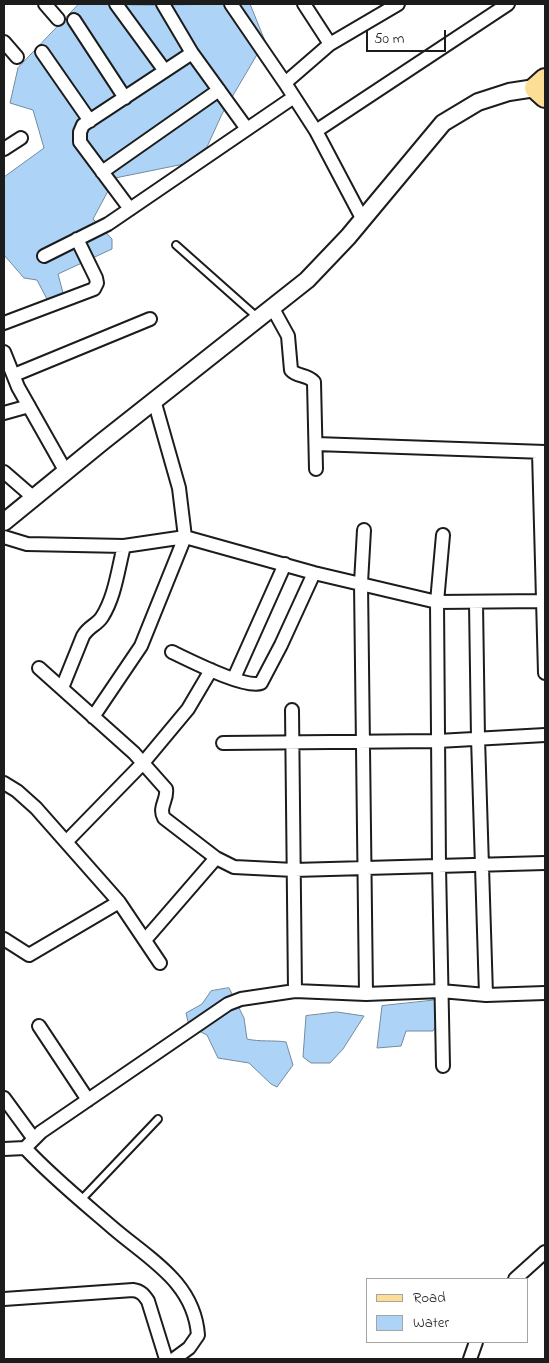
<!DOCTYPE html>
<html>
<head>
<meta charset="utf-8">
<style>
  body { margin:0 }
  #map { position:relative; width:549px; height:1363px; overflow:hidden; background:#fff; font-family:"Indie Flower",sans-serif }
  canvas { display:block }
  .frame { position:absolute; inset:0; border:5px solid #1c1c1c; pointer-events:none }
  .legend { position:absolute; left:366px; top:1278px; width:162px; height:65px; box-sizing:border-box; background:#fff; border:1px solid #a4a4a4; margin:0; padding:6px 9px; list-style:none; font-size:15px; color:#1c1c1c }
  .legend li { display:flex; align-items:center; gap:10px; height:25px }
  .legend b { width:25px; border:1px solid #a4a4a4 }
  .scale { position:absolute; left:366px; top:30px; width:80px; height:22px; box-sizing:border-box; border:2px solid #1c1c1c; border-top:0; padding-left:6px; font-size:15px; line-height:18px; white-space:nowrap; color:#1c1c1c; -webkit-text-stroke:4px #fff; paint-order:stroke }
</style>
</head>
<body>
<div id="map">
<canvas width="549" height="1363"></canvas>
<div class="frame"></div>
<ul class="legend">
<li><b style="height:6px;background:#fdde96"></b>Road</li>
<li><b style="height:14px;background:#add4f7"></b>Water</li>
</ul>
<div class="scale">50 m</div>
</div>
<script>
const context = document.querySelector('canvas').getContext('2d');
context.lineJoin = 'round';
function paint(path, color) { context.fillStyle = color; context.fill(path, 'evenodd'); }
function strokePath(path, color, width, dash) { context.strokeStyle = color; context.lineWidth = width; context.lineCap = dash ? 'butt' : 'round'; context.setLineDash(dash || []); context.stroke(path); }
const water = new Path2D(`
  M79 4 148 5 250 4 265 41 222 114 207 147 184 164 115 178 93 219 112 239V249L58 274 63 293 48 301 37 280 24 278 4 255V177L44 148 33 110 10 103 18 68Z
  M229 988 244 1018 247 1039C260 1042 273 1040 286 1042L293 1065 277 1087 271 1084 249 1063 218 1058 207 1035 189 1026 186 1013 202 1004 211 991Z
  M438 1000V1022L433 1031H406L401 1046 377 1048 382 1006Z
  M337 1012 364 1016 343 1049 330 1063H311L303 1057 306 1016Z`);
const service = new Path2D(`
  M176 245 257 317
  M81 1200 158 1119`);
const minor = new Path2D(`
  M45 4 58 19
  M116 4 165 71
  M163 4 192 53 247 129
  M231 4 285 83
  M304 4 330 44 285 83 316 131 363 220
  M74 20 125 98
  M4 42 17 57
  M330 44 398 4
  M42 52 90 121
  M316 131 508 4
  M4 149 21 138
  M102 172 219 90
  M130 209 80 142V132L83 125 192 53
  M44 256 108 224 294 97
  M272 307 288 336 291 370C297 377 307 374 314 382L316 469
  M4 323 94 289 97 283 96 278 77 239
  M4 352 18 387 66 472
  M14 375 150 319
  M4 413 29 406
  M316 444 545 452
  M539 452 545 673
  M4 472 34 498
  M364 530 361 583 366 994
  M443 535 437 602 439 866 443 1066
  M4 537 27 544 124 546 185 537 314 573 437 602 545 601
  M476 603 478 738 486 995
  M172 652C189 660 245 689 261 683L281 645 314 573
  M39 668 134 753 166 789C168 800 158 807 164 818L216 858
  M234 678 285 564
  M62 688 83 636C89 626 97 625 102 617 115 597 118 569 124 546
  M292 710 295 991
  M93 717 141 646 185 537 179 488 154 400
  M223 743 438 741 545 735
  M4 783 17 791 36 808 119 902 160 963
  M66 842 143 763 188 709 211 670
  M4 939 29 955 119 902
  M145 940 216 858 234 867 294 870 545 863
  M39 1026 88 1100
  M4 1098 34 1139
  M25 1148 41 1132 228 1004 241 999 295 991 366 994 441 991 486 995 545 993
  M4 1149 25 1148C52 1177 83 1202 113 1228 149 1259 194 1282 198 1335L189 1348 174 1359
  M515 1279 545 1252
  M4 1299 133 1290C141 1291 144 1295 148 1301L166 1359
  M470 1359 476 1342`);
const tertiary = new Path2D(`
  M4 522 102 442 307 280 348 237 443 123 478 102 509 92 535 88 545 90`);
const primary = new Path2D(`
  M545 79 535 88 545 97`);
paint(water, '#add4f7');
strokePath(water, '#738a9f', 1);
strokePath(service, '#1c1c1c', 10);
strokePath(minor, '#1c1c1c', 16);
strokePath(tertiary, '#1c1c1c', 20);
strokePath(primary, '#1c1c1c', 24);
strokePath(service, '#fff', 6);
strokePath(minor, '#fff', 12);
strokePath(tertiary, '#fff', 16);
strokePath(primary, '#fdde96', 20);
</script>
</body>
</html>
